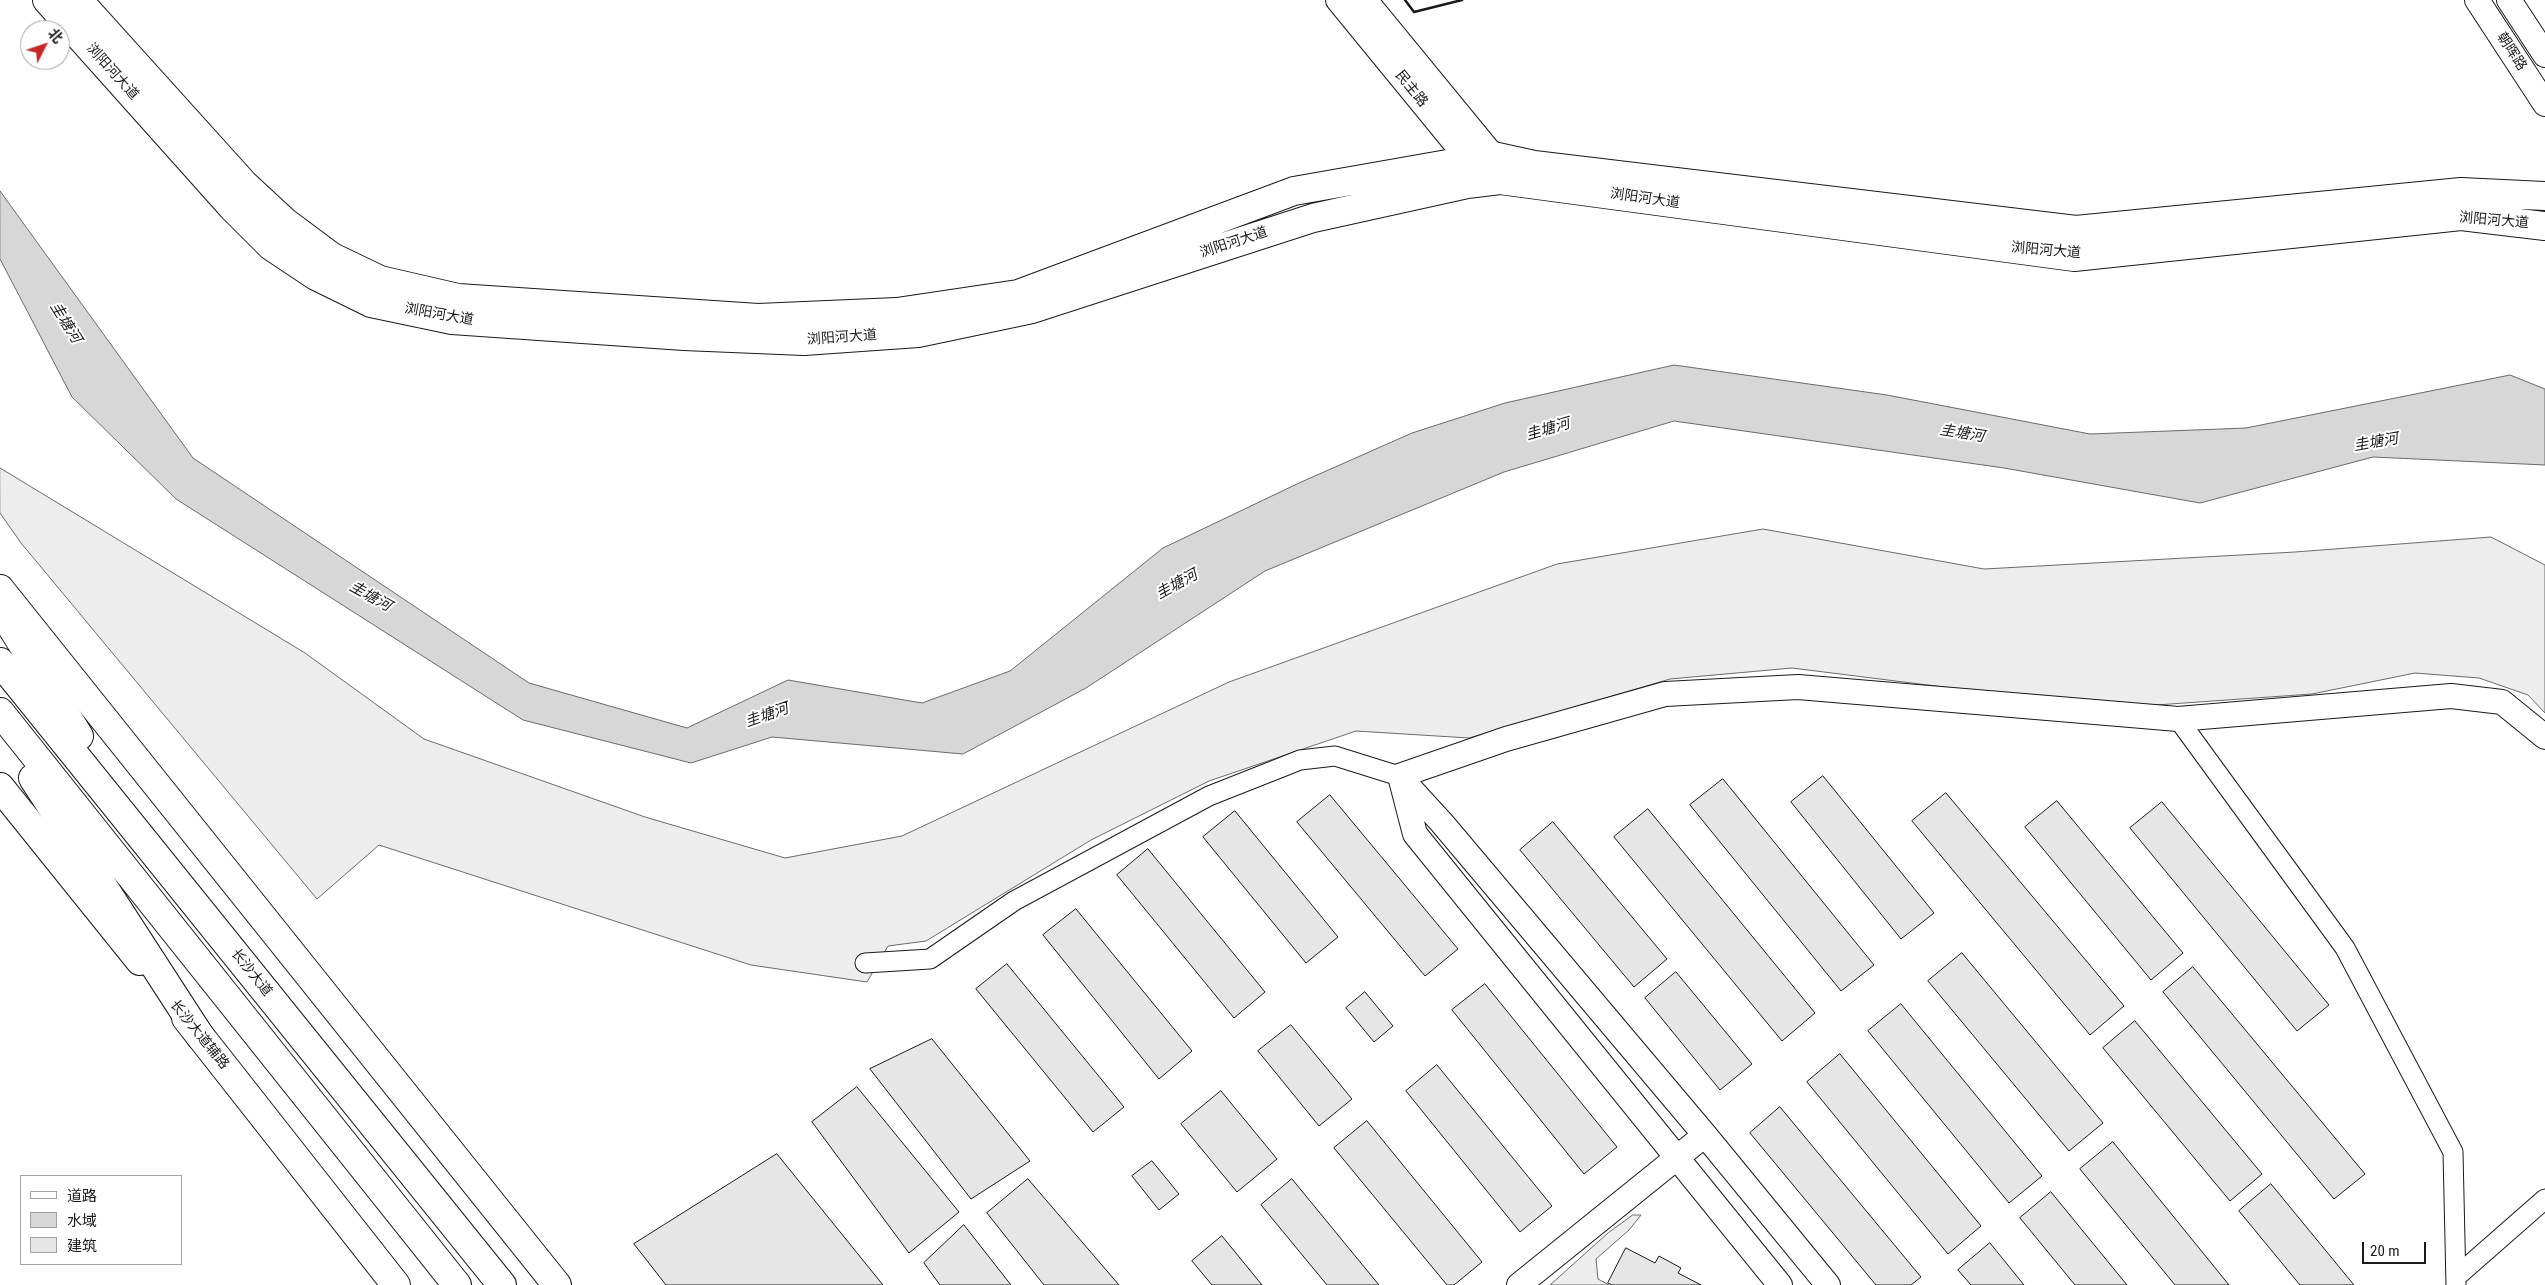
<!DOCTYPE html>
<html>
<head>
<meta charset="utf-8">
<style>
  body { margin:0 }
  #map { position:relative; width:2545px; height:1285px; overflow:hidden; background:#fff; font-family:"Roboto Condensed","Noto Sans SC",sans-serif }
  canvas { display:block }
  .legend { position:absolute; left:20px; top:1175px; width:162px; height:90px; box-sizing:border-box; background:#fff; border:1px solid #a3a3a3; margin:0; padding:6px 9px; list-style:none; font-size:15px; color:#1a1a1a }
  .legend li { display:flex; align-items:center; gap:10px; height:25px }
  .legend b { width:25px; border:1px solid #a3a3a3 }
  .north { position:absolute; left:20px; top:20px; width:50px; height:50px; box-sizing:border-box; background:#fff; border:1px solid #a3a3a3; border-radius:50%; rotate:49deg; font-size:14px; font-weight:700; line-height:20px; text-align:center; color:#1a1a1a }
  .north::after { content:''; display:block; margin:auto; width:18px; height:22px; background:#c62828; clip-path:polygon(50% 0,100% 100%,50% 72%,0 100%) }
  .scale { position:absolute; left:2362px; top:1242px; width:64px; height:22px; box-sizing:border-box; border:2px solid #1a1a1a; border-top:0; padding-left:6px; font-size:15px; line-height:18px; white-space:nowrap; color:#1a1a1a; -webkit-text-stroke:4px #fff; paint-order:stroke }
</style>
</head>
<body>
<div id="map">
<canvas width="2545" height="1285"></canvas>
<ul class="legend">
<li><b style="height:6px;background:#fff"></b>道路</li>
<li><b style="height:14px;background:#d7d7d7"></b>水域</li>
<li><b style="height:14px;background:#e6e6e6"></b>建筑</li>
</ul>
<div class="north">北</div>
<div class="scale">20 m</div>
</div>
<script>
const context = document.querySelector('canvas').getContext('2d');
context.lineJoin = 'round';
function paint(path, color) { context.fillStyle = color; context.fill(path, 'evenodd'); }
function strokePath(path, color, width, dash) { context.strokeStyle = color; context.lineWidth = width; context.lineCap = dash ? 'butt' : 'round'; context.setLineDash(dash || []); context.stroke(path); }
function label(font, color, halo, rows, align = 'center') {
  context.font = font + ' "Roboto Condensed","Noto Sans SC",sans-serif'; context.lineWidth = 4; context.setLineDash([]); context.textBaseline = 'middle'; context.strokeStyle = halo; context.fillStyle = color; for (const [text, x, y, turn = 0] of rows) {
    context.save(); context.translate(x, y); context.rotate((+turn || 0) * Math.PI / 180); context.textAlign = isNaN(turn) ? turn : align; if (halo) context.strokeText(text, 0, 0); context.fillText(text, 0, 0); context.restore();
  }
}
const built = new Path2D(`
  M0 468 305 653 424 739 645 817 785 858 902 836 1229 682 1557 564 1763 529 1984 569 2295 552 2491 537 2545 565V713L2528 695 2479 678 2415 673 2312 694 2156 705 2039 699 1792 668 1670 679 1469 738 1356 731 1209 781 1091 840 926 941 888 946 867 982 751 965 379 845 317 899 21 543 0 513Z
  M1633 1215H1641L1629 1230 1596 1259 1598 1279 1609 1285H1550L1608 1233Z`);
const water = new Path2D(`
  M0 191 193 458 529 683 687 728 788 680 922 703 1010 671 1163 548 1299 483 1412 433 1505 403 1674 365 1887 395 2090 434 2246 428 2510 375 2545 389V465L2373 457 2200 503 2004 468 1674 421 1504 472 1265 571 1086 688 963 754 772 737 691 763 523 720 176 499 72 397 0 259Z`);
const building = new Path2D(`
  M1823 776 1934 913 1901 939 1791 802Z
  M1723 779 1874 965 1841 991 1690 805Z
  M1946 793 2124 1006 2090 1035 1912 821Z
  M1330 795 1458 949 1425 976 1297 822Z
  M2057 801 2183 953 2151 980 2025 827Z
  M2162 802 2329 1005 2297 1031 2130 828Z
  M1648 809 1815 1013 1782 1041 1614 837Z
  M1235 811 1338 937 1306 963 1203 837Z
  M1553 822 1667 959 1634 987 1520 850Z
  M1148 849 1265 992 1234 1018 1117 875Z
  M1076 909 1192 1051 1159 1079 1043 935Z
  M1962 953 2103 1123 2069 1151 1928 981Z
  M1007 964 1124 1107 1093 1132 976 989Z
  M2193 967 2365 1174 2334 1199 2163 992Z
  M1676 972 1752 1064 1720 1090 1645 998Z
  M1485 984 1617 1147 1584 1174 1452 1010Z
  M1365 992 1393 1026 1374 1042 1346 1008Z
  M1901 1004 2042 1176 2009 1203 1868 1031Z
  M2135 1021 2262 1174 2230 1201 2103 1048Z
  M1291 1025 1352 1099 1319 1126 1258 1051Z
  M932 1039 1030 1161 971 1199 870 1069Z
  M1840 1054 1981 1226 1948 1254 1807 1082Z
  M1437 1065 1552 1206 1520 1232 1406 1091Z
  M857 1087 959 1212 909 1253 812 1122Z
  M1221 1091 1277 1159 1237 1192 1181 1124Z
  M1780 1107 1921 1277 1911 1285H1876L1750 1133Z
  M1367 1121 1482 1262 1454 1285H1447L1334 1148Z
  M2113 1142 2229 1285H2175L2080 1169Z
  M777 1154 883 1285H666L634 1244Z
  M1152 1161 1179 1194 1159 1210 1132 1176Z
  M1028 1179 1119 1285H1044L987 1213Z
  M1292 1179 1379 1285H1327L1261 1205Z
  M2271 1184 2354 1285H2300L2239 1211Z
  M2051 1192 2127 1285H2075L2020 1218Z
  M964 1225 1011 1285H940L924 1263Z
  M1222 1236 1262 1285H1212L1192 1261Z
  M1990 1243 2024 1285H1971L1958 1270Z
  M1626 1248 1655 1263 1659 1256 1681 1268 1678 1273 1701 1285H1612L1608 1283Z`);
const minor = new Path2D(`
  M2178 719 2345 948 2453 1152 2456 1285
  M865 963 930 959 1014 901 1209 796 1300 760 1335 756 1399 776
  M2456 1277 2545 1199`);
const tertiary = new Path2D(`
  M1338 0 1469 160 1467 176
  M1365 0 1493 156 1497 171
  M2477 0 2545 104
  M2509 0 2545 55
  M1399 776 1506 739 1665 694 1798 687 2178 719 2451 696 2502 702 2545 737
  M1399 776 1442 823 1705 1135 1828 1285
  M1401 780 1415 834 1780 1285
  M1519 1285 1705 1135`);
const secondary = new Path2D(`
  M47 0 232 207 271 246 316 276 371 303 452 320 684 336 804 341 918 333 1032 309 1313 218 1467 184 1500 180 2074 257 2461 216 2545 226
  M78 0 244 184 285 222 332 257 380 280 458 298 758 318 897 312 1018 294 1294 191 1493 156 1534 165 2076 230 2461 192 2545 196`);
const primary = new Path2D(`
  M0 589 557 1285
  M0 787 140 961
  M186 1018 396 1285`);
const trunk = new Path2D(`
  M0 608 79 736
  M0 662 502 1285
  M0 712 457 1285
  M33 778 200 1036`);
const wall = new Path2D(`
  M1405 0 1414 12 1462 0`);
const streetNames = [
  ["朝晖路",2511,52,57],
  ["浏阳河大道",112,72,48],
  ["民主路",1411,89,51],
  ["浏阳河大道",1645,199,8],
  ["浏阳河大道",2494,221,5],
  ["浏阳河大道",1234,243,-18],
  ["浏阳河大道",2046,251,5],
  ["浏阳河大道",439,315,10],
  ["浏阳河大道",842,338,-4],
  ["长沙大道",251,973,51],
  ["长沙大道辅路",199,1035,51]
];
const waterNames = [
  ["圭塘河",65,323,58],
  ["圭塘河",1548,430,-16],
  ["圭塘河",1962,434,9],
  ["圭塘河",2376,443,-10],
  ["圭塘河",1177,585,-29],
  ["圭塘河",370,597,29],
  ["圭塘河",767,716,-19]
];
paint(built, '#ededed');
strokePath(built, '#6a6a6a', 1);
paint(water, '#d7d7d7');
strokePath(water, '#6a6a6a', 1);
paint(building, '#e6e6e6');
strokePath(building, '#1a1a1a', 1);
strokePath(minor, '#1a1a1a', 21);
strokePath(tertiary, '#1a1a1a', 26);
strokePath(secondary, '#1a1a1a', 30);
strokePath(primary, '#1a1a1a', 30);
strokePath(trunk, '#1a1a1a', 30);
strokePath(minor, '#fff', 19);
strokePath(tertiary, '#fff', 24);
strokePath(secondary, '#fff', 28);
strokePath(primary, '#fff', 28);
strokePath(trunk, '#fff', 28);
strokePath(wall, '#1a1a1a', 2.5);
label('14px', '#1a1a1a', '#fff', streetNames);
label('italic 15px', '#1a1a1a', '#fff', waterNames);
</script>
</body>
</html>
